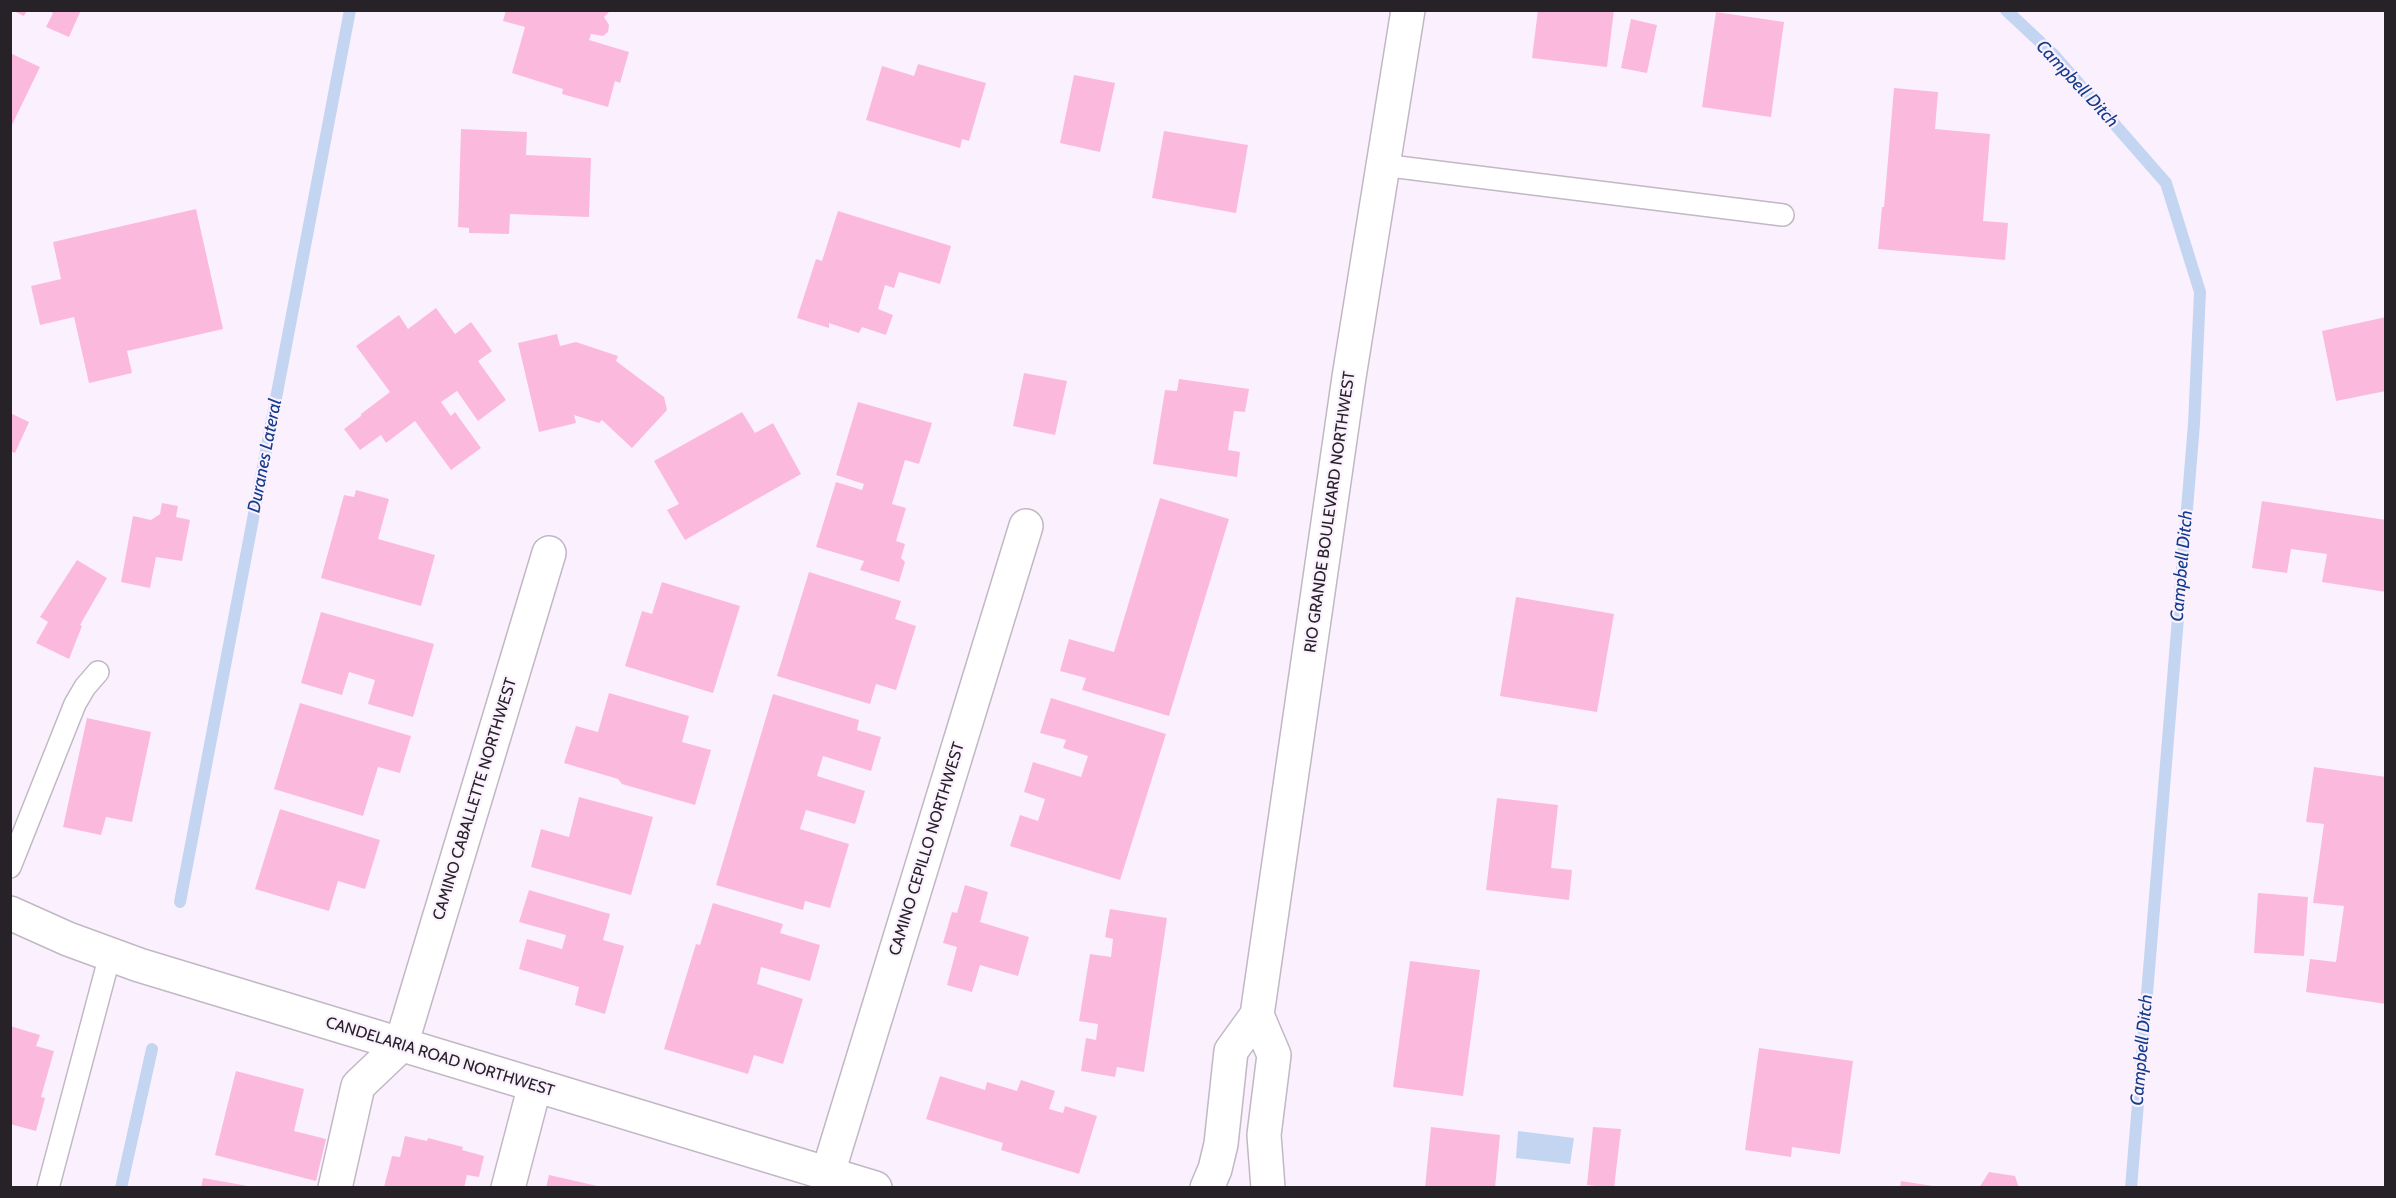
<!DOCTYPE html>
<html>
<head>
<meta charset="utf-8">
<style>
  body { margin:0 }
  #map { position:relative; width:2396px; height:1198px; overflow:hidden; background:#fbf1fe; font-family:Cabin,sans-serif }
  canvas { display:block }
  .frame { position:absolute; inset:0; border:12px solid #262227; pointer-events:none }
</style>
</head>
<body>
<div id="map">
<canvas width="2396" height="1198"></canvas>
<div class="frame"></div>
</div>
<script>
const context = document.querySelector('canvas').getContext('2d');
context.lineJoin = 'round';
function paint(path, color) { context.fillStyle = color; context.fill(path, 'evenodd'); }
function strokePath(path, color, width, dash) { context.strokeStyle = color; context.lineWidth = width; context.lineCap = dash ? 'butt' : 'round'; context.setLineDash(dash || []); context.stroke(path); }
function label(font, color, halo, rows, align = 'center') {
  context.font = font + ' Cabin,sans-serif'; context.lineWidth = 4.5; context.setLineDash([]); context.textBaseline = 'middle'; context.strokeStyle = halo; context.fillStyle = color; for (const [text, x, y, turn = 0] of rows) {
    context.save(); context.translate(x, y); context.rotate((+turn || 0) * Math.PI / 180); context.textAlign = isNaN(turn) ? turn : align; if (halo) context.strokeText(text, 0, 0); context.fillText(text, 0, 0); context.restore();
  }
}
const water = new Path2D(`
  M1518 1131 1574 1138 1570 1164 1516 1158Z`);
const stream = new Path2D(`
  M2006 10 2053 54 2166 183 2200 292 2194 424 2131 1188
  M180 902 350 10
  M121 1188 152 1049`);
const building = new Path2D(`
  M11 10H27L24 16Z
  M47 10H81L69 37 46 27 53 13Z
  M506 10H611L604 17 609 25 608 32 603 36 591 34 589 40 629 52 620 83 615 81 608 107 562 94 563 89 512 73 525 27 503 21Z
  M1538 10H1614L1607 67 1532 58Z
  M1716 12 1784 22 1771 117 1702 107Z
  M1631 19 1657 25 1647 73 1621 68Z
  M10 53 40 67 10 129Z
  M918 64 986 83 969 141 962 139 960 148 866 120 882 66 914 76Z
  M1074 75 1115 83 1100 152 1060 143Z
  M1894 88 1938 92 1935 129 1990 134 1983 221 2008 223 2005 260 1878 249 1882 207H1884Z
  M461 129 527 132 526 155 591 158 589 217 510 214 509 234 469 233V228L458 227Z
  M1164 131 1248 145 1236 213 1152 198Z
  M196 209 223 329 127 351 132 373 89 383 74 317 40 325 31 286 61 279 53 242Z
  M838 211 951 246 940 284 899 272 894 288 885 285 878 309 893 315 886 335 862 327 859 333 829 323V328L797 318 816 259 822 261Z
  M436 308 455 334 471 322 492 351 478 361 506 400 478 421 457 391 441 402 451 416 455 412 481 448 451 470 415 421 386 443 381 435 360 450 344 429 361 416V414L390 392 356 346 399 315 408 329Z
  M2386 317V391L2336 401 2322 331Z
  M557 334 560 346 576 342 618 356 616 361 664 397 667 410 632 448 602 420 599 423 574 415 576 423 539 432 518 343Z
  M1024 373 1067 381 1055 435 1013 426Z
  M1179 379 1249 389 1245 412 1234 411 1228 450 1240 452 1237 477 1153 464 1165 390 1177 391Z
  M858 402 932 423 919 464 905 460 892 504 906 508 896 541 905 544 901 558 905 562 899 582 860 570 864 561 816 547 836 482 862 490 864 484 836 475Z
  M742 412 755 433 773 423 801 474 685 540 667 510 679 504 654 461Z
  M10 413 29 422 15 453 10 451Z
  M356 490 389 499 378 539 435 555 421 606 321 578 344 495 354 497Z
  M1160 498 1229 519 1169 716 1082 690 1086 678 1060 671 1069 639 1114 652Z
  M2262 501 2386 520V592L2322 582 2327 554 2291 549 2287 573 2252 568Z
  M162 503 178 506 176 517 190 520 182 561 156 557 150 588 121 582 133 516 151 520 160 514Z
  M77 560 107 578 80 625 82 626 69 659 36 643 48 622 40 617Z
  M809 572 901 601 895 619 916 626 896 690 876 684 870 704 777 676Z
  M662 582 740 606 713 693 625 666 642 611 652 614Z
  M1516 597 1614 614 1597 712 1500 696Z
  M321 612 434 644 413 717 368 704 375 680 349 672 342 695 301 683Z
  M609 693 689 716 682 742 711 750 695 805 622 784 618 779 564 763 576 726 598 732Z
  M773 694 859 720 857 730 881 737 871 771 823 756 817 776 865 791 855 824 806 810 800 829 849 844 830 908 805 901 803 910 716 885Z
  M1051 698 1166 734 1120 880 1010 846 1020 815 1038 821 1045 799 1024 792 1033 762 1081 777 1088 756 1063 748 1066 740 1040 733Z
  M300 703 411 736 400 773 378 767 363 816 274 789Z
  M87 718 151 732 132 822 106 817 101 835 63 827Z
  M2314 767 2386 777V1004L2306 992 2310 959 2336 962 2344 906 2313 903 2324 824 2306 822Z
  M579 797 653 817 631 895 531 867 541 829 569 837Z
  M1497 798 1558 805 1551 868 1572 870 1569 900 1486 890Z
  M280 809 380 840 365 889 338 881 329 911 255 889Z
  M965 885 988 892 980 922 1029 937 1018 976 980 965 972 992 947 985 957 947 943 943 952 912 957 913Z
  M529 890 610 914 603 940 624 946 605 1014 575 1005 579 987 519 969 527 939 562 949 566 935 519 922Z
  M2258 893 2308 897 2304 956 2254 953Z
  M713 903 783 924 780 933 820 945 810 981 761 967 757 984 803 999 783 1064 754 1055 748 1074 664 1049 696 944 700 945Z
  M1110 909 1167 918 1144 1072 1117 1067 1115 1077 1081 1071 1086 1038 1096 1040 1098 1024 1079 1021 1090 954 1111 957 1113 939 1105 937Z
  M1410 961 1480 970 1463 1096 1393 1087Z
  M10 1026 40 1035 36 1046 54 1051 41 1097 45 1098 36 1131 10 1124Z
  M1759 1048 1853 1061 1840 1154 1792 1147 1791 1157 1745 1150Z
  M236 1071 304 1089 294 1131 326 1139 316 1181 215 1155Z
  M940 1076 985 1090 987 1082 1017 1091 1021 1080 1055 1091 1049 1109 1063 1113 1065 1106 1097 1116 1079 1174 1001 1150 1003 1143 926 1119Z
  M1431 1127 1500 1135 1495 1188H1425Z
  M1593 1127 1621 1129 1614 1188 1587 1185Z
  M405 1136 427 1141 428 1138 463 1147 462 1150 484 1156 479 1177 467 1175 464 1188 384 1187 392 1156 400 1157Z
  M1989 1172 2015 1176 2019 1188H1979Z
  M549 1175 602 1187 601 1188H546Z
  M203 1178 248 1186V1188H201Z
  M1901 1181 1933 1186V1188H1900Z`);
const service = new Path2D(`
  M1382 165 1783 215
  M10 867 75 704 85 687 98 672
  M48 1188 110 955`);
const minor = new Path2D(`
  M828 1173 1026 526
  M335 1188 358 1086 401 1045 549 553
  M508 1188 535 1085`);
const tertiary = new Path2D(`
  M10 913 68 939 139 965 875 1188`);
const secondary = new Path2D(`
  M1257 1015 1274 1055 1264 1135 1268 1188
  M1207 1188 1215 1169 1221 1144 1231 1051 1257 1015 1349 377 1408 10`);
const streetNames = [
  ["RIO GRANDE BOULEVARD NORTHWEST",1330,512,-82],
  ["CAMINO CABALLETTE NORTHWEST",475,799,-73],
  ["CAMINO CEPILLO NORTHWEST",927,849,-73],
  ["CANDELARIA ROAD NORTHWEST",440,1057,17]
];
const waterNames = [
  ["Campbell Ditch",2077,84,47],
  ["Duranes Lateral",265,456,-79],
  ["Campbell Ditch",2182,566,-85],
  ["Campbell Ditch",2142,1050,-85]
];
paint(water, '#c4d5f2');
strokePath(stream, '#c4d5f2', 12);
paint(building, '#fcb9de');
strokePath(service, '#c1b8c4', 24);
strokePath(minor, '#c1b8c4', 36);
strokePath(tertiary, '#c1b8c4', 36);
strokePath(secondary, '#c1b8c4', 36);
strokePath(service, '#fff', 21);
strokePath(minor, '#fff', 33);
strokePath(tertiary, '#fff', 33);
strokePath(secondary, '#fff', 33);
label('16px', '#262227', '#fbf1fe', streetNames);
label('italic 18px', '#133c8c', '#fbf1fe', waterNames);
</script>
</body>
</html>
